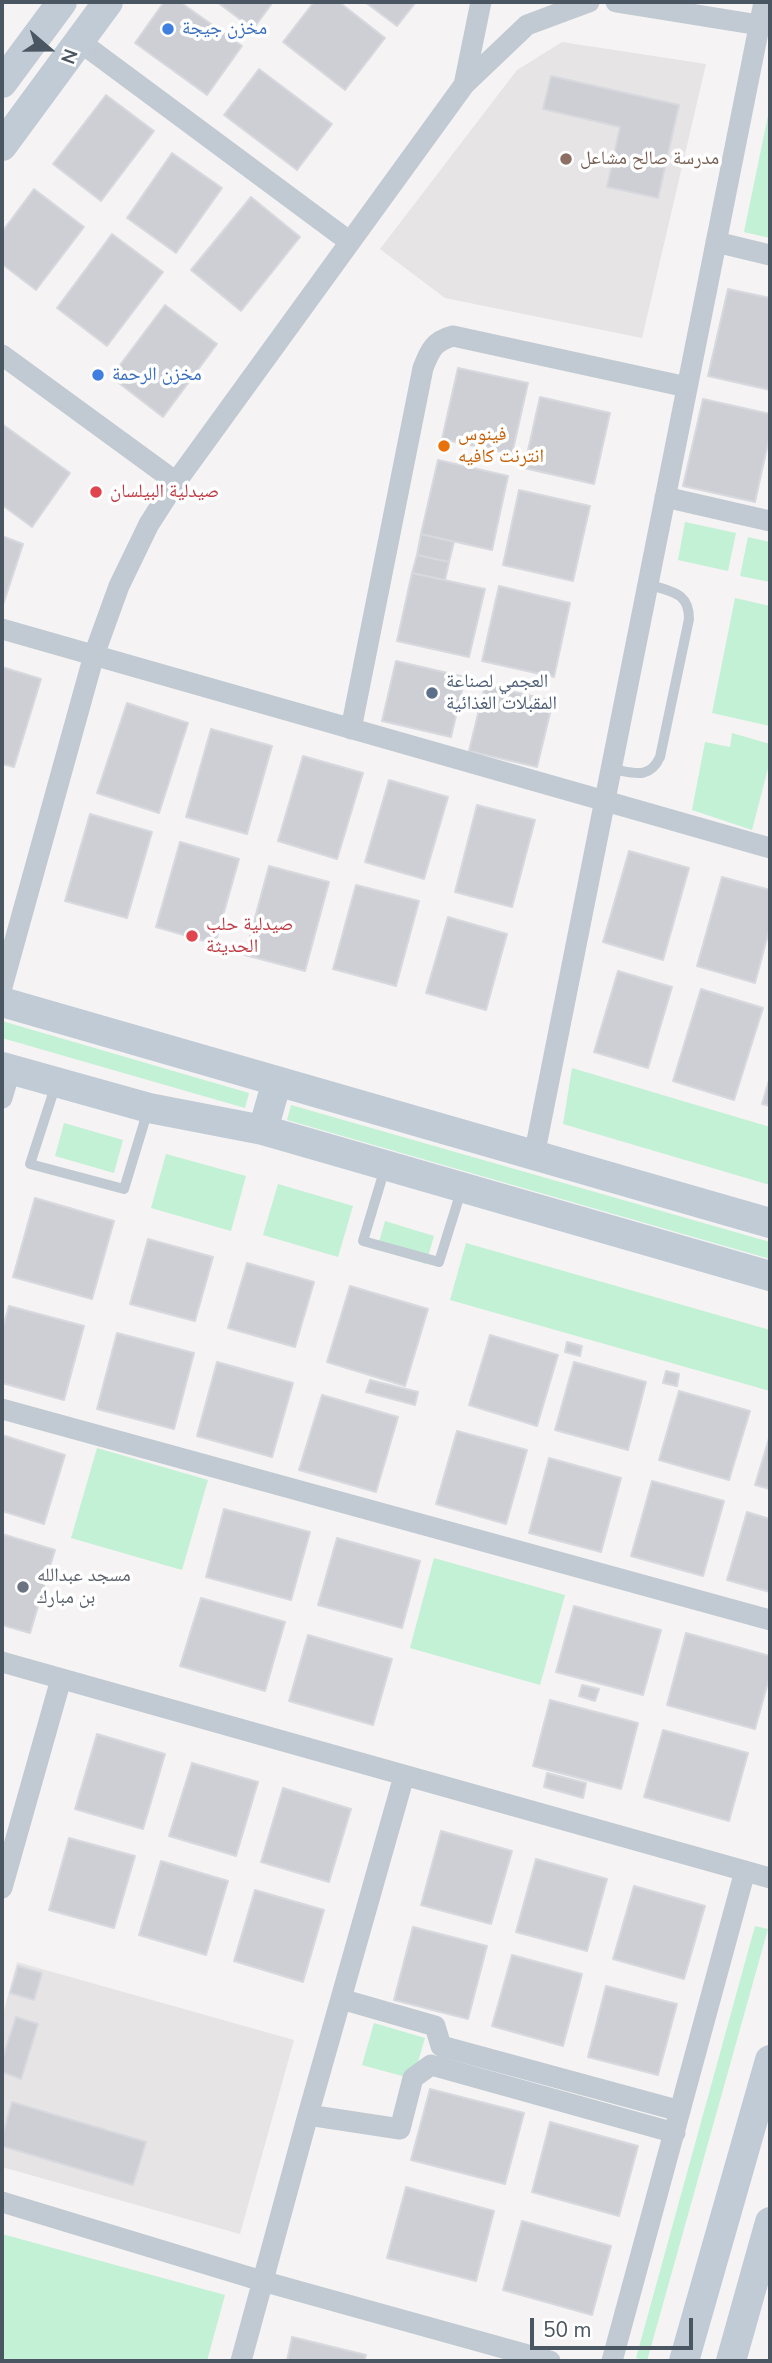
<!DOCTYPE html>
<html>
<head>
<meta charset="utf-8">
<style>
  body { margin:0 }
  #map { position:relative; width:772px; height:2363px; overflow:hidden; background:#f5f3f3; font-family:"Nunito Sans",sans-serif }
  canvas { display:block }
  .frame { position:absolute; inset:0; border:4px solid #4a5661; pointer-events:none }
  .north { position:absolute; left:14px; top:14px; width:70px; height:70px; -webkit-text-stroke:5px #fff; paint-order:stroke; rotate:110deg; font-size:19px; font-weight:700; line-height:28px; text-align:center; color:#4a5661 }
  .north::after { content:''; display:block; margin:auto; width:24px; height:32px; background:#4a5661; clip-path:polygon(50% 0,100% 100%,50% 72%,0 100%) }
  .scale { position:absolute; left:530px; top:2318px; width:163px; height:32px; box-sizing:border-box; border:4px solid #4a5661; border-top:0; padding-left:9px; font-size:21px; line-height:24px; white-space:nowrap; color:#4a5661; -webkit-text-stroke:5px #fff; paint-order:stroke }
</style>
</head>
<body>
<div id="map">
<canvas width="772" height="2363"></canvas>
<div class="frame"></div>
<div class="north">N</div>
<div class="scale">50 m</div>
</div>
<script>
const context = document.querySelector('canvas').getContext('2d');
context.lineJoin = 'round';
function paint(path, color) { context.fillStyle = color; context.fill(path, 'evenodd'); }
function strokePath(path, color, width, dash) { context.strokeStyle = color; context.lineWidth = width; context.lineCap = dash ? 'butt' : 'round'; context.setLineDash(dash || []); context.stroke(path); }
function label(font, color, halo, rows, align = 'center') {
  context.font = font + ' "Nunito Sans","Noto Naskh Arabic",sans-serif'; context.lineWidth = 7; context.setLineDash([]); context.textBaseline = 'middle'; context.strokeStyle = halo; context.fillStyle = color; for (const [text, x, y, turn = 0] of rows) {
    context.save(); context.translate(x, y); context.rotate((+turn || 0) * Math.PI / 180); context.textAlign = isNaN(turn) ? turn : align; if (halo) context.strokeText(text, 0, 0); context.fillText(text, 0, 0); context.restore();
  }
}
const education = new Path2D(`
  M562 42 706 64 642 338 445 298 380 249 517 70Z
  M17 1962 294 2040 240 2234 2 2167V2018Z`);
const green = new Path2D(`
  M770 106V238L744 232Z
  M685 522 736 533 728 571 678 560Z
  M748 537 770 542V582L740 576Z
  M735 598 770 606V726L712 713Z
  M732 733 770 744V761L752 830 692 810 705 742 730 747Z
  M2 1021 249 1093 245 1108 2 1038Z
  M572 1068 770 1127V1185L563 1124Z
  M291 1105 770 1242V1259L287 1120Z
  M64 1123 123 1140 114 1173 55 1156Z
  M166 1154 246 1176 231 1231 151 1208Z
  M278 1184 353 1206 338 1257 263 1235Z
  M385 1221 434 1236 426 1264 377 1249Z
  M466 1243 770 1330V1391L450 1300Z
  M97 1448 208 1480 182 1570 71 1538Z
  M434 1558 565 1595 540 1685 410 1648Z
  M755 1926 768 1929 647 2361 636 2358Z
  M374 2023 425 2038 413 2079 362 2065Z
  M2 2234 225 2295 207 2361H2Z`);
const building = new Path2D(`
  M164 2H180L242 46 207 95 135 43Z
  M217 2H273L253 29Z
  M314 2H339L385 38 345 90 283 42Z
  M365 2H416L397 26Z
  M259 69 332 124 297 170 224 115Z
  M551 76 679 105 658 198 607 187 620 127 543 109Z
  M106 95 154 131 101 201 53 164Z
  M172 153 222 188 176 253 127 218Z
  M34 189 84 227 36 290 2 264V232Z
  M251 197 300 237 241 311 191 270Z
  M112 234 163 272 107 346 57 308Z
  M728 289 770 298V390L708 376Z
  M165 305 217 344 163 417 111 377Z
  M458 368 528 383 512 454 442 439Z
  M540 397 610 413 594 484 524 468Z
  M703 399 770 414V434L755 502 683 486Z
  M2 424 70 473 32 527 2 505Z
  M438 460 508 476 492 550 421 534Z
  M519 490 590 506 573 581 503 565Z
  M421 534 454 542 449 562 417 555Z
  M2 536 23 544 2 608Z
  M417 555 449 562 445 580 412 573Z
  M412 573 485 589 469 657 397 641Z
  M499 586 570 603 554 677 482 661Z
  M396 661 465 677 451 737 382 721Z
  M2 667 41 679 14 767 2 764Z
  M485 685 553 701 537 767 469 751Z
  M127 703 188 723 159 813 97 793Z
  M211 729 272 746 247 834 186 817Z
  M303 756 363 773 337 859 278 841Z
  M389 780 448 797 424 879 365 862Z
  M477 805 535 820 512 907 455 892Z
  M90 814 152 832 127 918 65 901Z
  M180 842 239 859 215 944 156 927Z
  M629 851 689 868 663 960 603 942Z
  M269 866 329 882 305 971 245 955Z
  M722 877 770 890V927L755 983 697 966Z
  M356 885 419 901 396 986 333 969Z
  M448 917 507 934 486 1010 426 993Z
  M618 971 672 987 648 1068 594 1052Z
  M701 989 763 1008 734 1100 673 1081Z
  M770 1077V1106L762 1104Z
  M35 1198 114 1221 92 1299 13 1277Z
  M148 1239 213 1257 195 1321 130 1304Z
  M247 1263 314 1282 295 1347 228 1328Z
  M350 1286 428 1309 405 1386 327 1362Z
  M9 1306 84 1326 64 1400 2 1383V1330Z
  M117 1333 194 1353 174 1429 97 1409Z
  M490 1335 558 1355 537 1426 469 1405Z
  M567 1342 582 1346 580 1356 565 1352Z
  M217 1362 293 1383 272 1457 197 1436Z
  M574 1362 646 1382 628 1450 555 1430Z
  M666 1371 679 1374 677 1386 663 1383Z
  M370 1380 418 1392 415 1405 366 1392Z
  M679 1391 750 1411 729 1480 659 1460Z
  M322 1395 398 1417 376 1492 299 1470Z
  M457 1431 527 1450 506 1524 436 1504Z
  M2 1435 65 1455 44 1524 2 1511Z
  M770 1435V1489L755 1485Z
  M549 1458 621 1478 601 1552 529 1533Z
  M652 1481 724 1501 703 1576 631 1556Z
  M224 1509 310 1532 291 1600 206 1577Z
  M747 1512 770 1519V1592L727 1580Z
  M2 1534 55 1550 30 1633 2 1625Z
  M337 1538 420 1561 402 1628 318 1605Z
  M201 1598 285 1622 265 1691 180 1666Z
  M574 1606 661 1630 643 1695 556 1672Z
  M686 1633 770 1656V1675L755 1729 667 1705Z
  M308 1635 392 1659 373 1725 289 1701Z
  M582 1685 599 1689 595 1701 579 1696Z
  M550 1700 638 1723 621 1789 533 1766Z
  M663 1730 748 1753 729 1821 644 1797Z
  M97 1734 165 1754 143 1829 75 1809Z
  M192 1763 258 1782 236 1856 169 1836Z
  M547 1773 586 1783 583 1798 544 1787Z
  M283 1788 351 1809 329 1882 261 1862Z
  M441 1831 512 1851 491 1924 421 1905Z
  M69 1838 135 1856 114 1928 49 1910Z
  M536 1859 607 1879 587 1951 516 1932Z
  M161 1861 228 1881 206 1955 139 1935Z
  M634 1886 705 1906 684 1979 613 1959Z
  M255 1890 324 1910 303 1982 234 1961Z
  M413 1927 487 1946 468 2019 394 2000Z
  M512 1955 582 1974 563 2046 492 2026Z
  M18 1966 42 1973 34 2000 10 1993Z
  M606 1986 677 2004 658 2075 588 2057Z
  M16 2017 38 2024 21 2079 2 2072V2060Z
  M430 2089 524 2113 505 2184 411 2160Z
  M12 2102 146 2142 133 2185 2 2146V2137Z
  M550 2122 638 2146 619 2216 532 2192Z
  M406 2187 494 2211 476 2281 387 2258Z
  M522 2221 611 2246 592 2315 503 2290Z
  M292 2337 366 2355 364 2361H287Z`);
const lane = new Path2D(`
  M611 769C632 772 649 781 660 757L689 619C689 591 670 592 648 584
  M56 1084 30 1164 124 1189 148 1110
  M385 1168 363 1241 439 1262 462 1188`);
const street = new Path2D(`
  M616 2 759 25
  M79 41 350 242
  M464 85 481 2
  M716 242 770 255
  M2 355 176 482
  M665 497 770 521
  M2 629 770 848
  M351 729 423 368C430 350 434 341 453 336L687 387
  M2 987 94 655 119 586 149 524 176 482 464 85 527 25 589 2
  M2 1098 10 1070
  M534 1156 764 2
  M2 1409 770 1620
  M2 1662 770 1878
  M2 1888 61 1679
  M341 1999 435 2026 441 2046 680 2111
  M308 2115 400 2129 413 2078 431 2065 675 2133
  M2 2202 262 2281 550 2361
  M241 2361 308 2115 404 1776
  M612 2361 745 1871`);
const secondary = new Path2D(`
  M2 83 62 2
  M2 146 108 2
  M2 1002 770 1223
  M2 1067 149 1108 263 1130 770 1276
  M263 1130 277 1081
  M684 2361 770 2060
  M731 2361 770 2222`);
const markers = [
  [168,29,7,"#3f7fe0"],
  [566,159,7,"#8d6e63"],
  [98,375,7,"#3f7fe0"],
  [444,446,7,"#e8710a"],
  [96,492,7,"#e0444e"],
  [432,693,7,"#5c6f8a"],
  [192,936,7,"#e0444e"],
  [23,1587,7,"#6b7280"]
];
const shopNames = [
  ["مخزن جيجة",182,29],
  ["مخزن الرحمة",112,375]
];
const educationNames = [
  ["مدرسة صالح مشاعل",580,159]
];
const foodNames = [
  ["فينوس",458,435],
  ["انترنت كافيه",458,457]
];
const healthNames = [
  ["صيدلية البيلسان",110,492],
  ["صيدلية حلب",206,925],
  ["الحديثة",206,947]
];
const serviceNames = [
  ["العجمي لصناعة",446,682],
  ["المقبلات الغذائية",446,704]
];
const worshipNames = [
  ["مسجد عبدالله",37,1576],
  ["بن مبارك",37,1598]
];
paint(education, '#e6e4e5');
paint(green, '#c3f1d5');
paint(building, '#cdcfd5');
strokePath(building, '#d7d9de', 2);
strokePath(lane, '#c1cad2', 10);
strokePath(street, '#c1cad2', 21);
strokePath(secondary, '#c1cbd6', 30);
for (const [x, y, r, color] of markers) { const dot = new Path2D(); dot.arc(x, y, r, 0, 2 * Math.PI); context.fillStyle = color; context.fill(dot); strokePath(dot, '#fff', 2.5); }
label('19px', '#366cbe', '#fff', shopNames, 'left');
label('19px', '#785e54', '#fff', educationNames, 'left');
label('19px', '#c56008', '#fff', foodNames, 'left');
label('19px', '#be3a42', '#fff', healthNames, 'left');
label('19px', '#4e5e75', '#fff', serviceNames, 'left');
label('19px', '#5b616d', '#fff', worshipNames, 'left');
</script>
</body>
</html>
